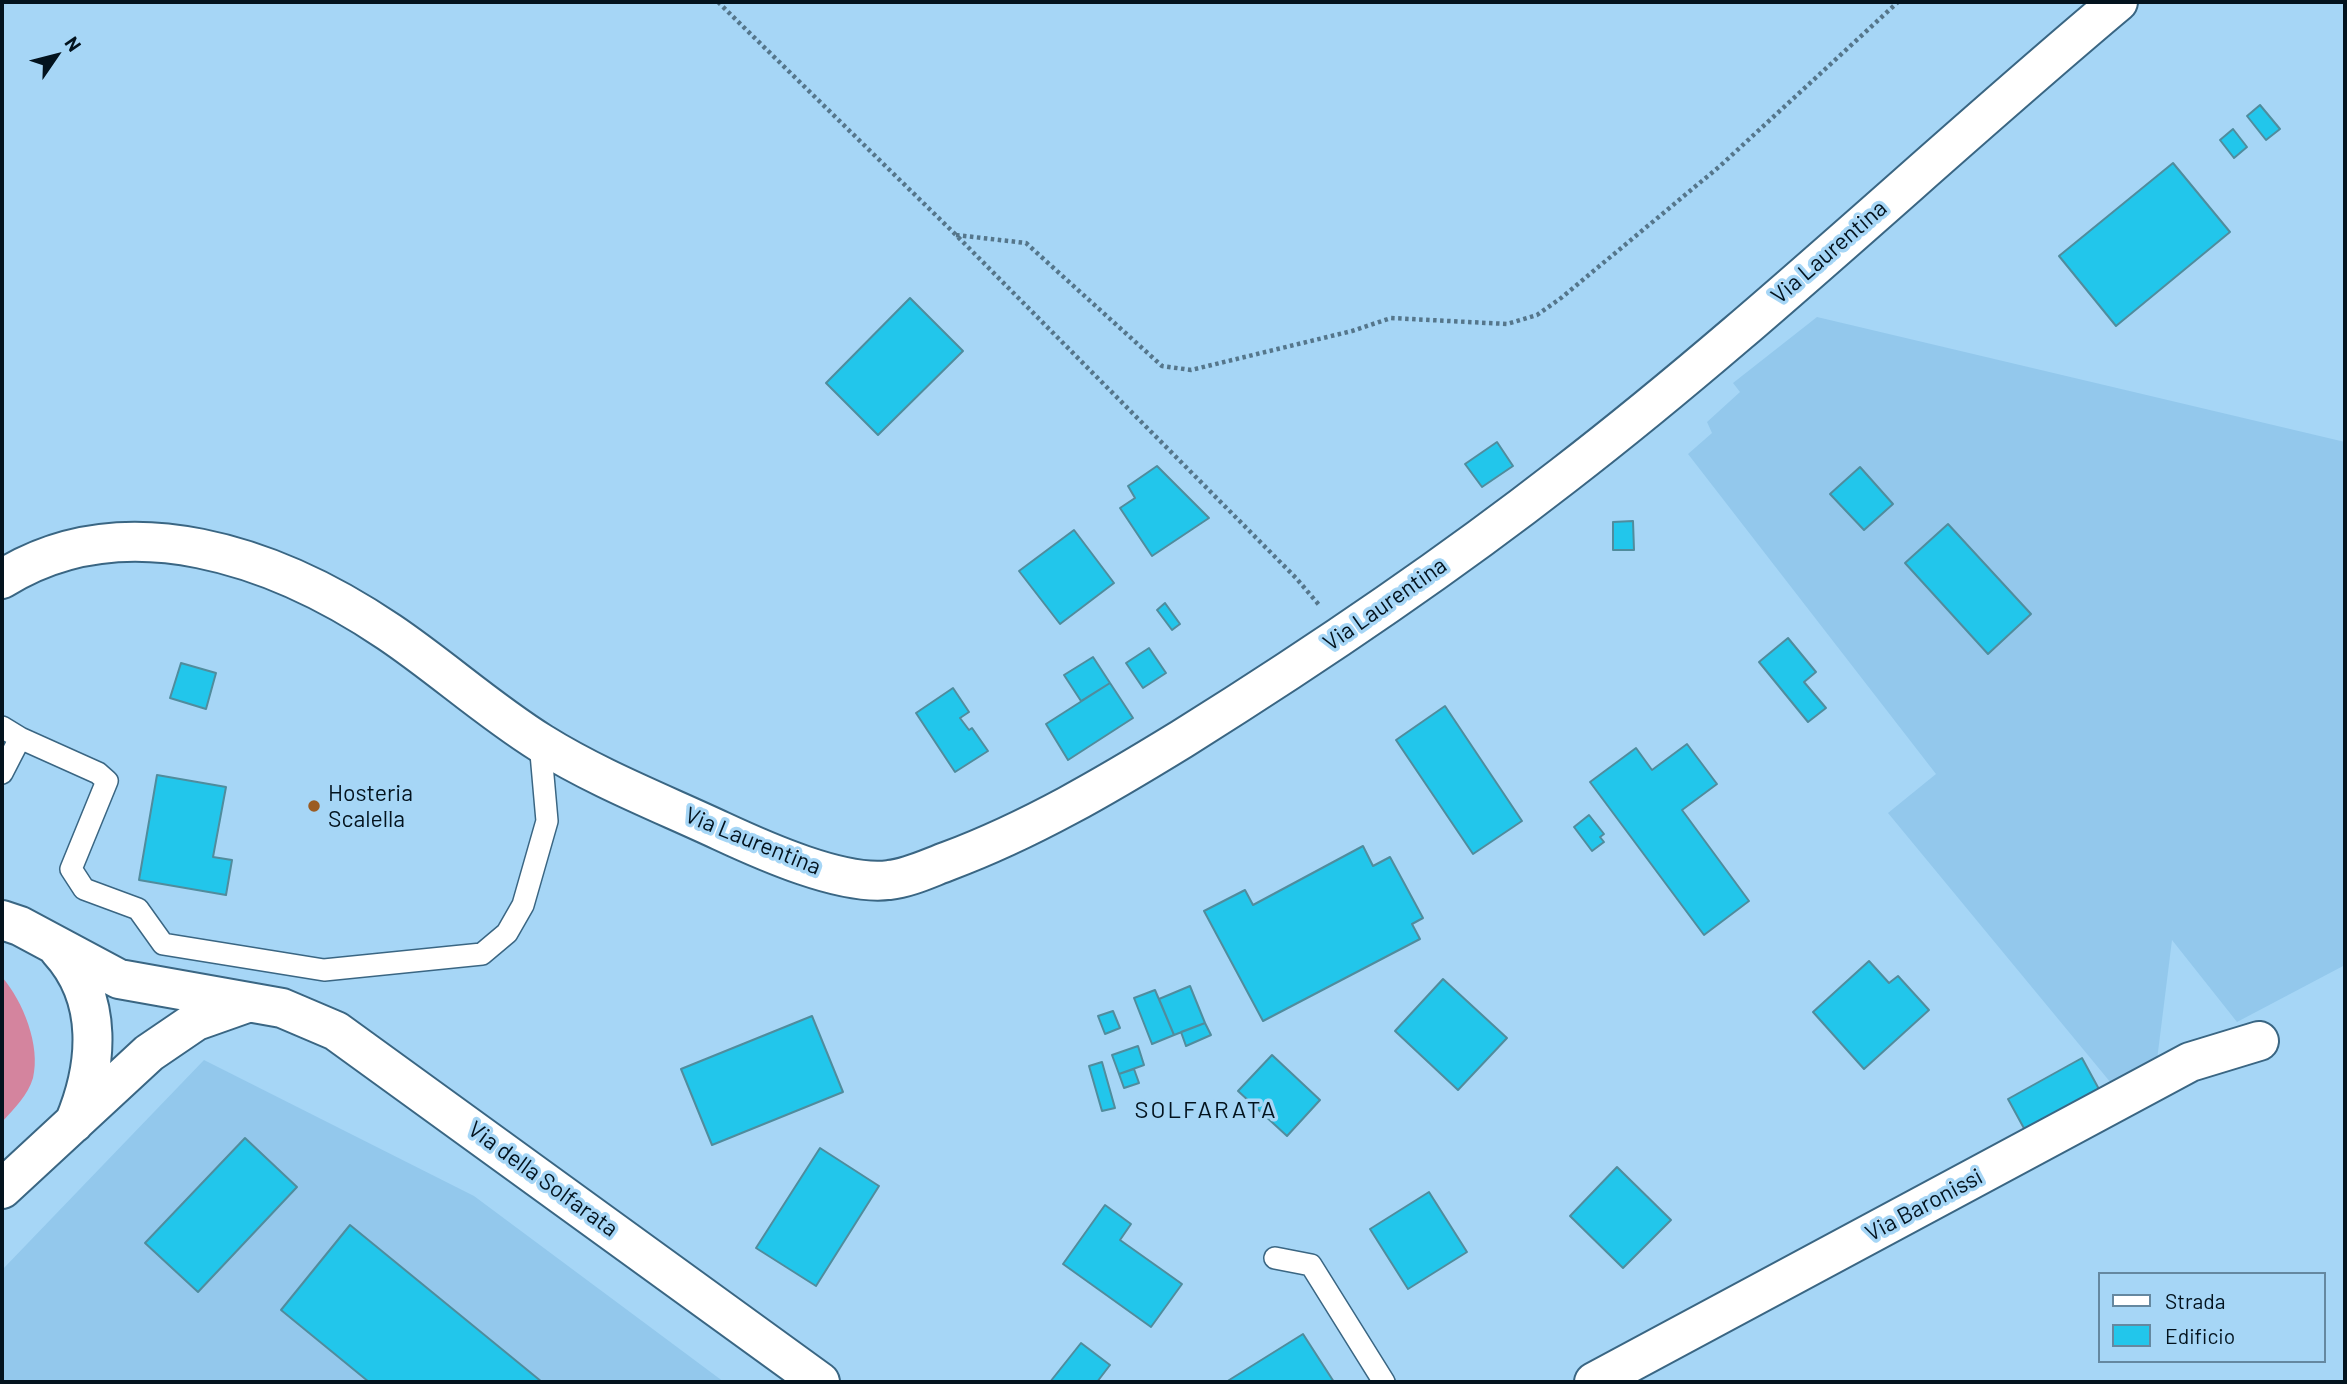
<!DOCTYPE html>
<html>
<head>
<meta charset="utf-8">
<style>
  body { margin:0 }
  #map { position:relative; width:2347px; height:1384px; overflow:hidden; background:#a6d6f6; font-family:Barlow,sans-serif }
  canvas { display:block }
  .frame { position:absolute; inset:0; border:4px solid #03131e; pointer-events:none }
  .legend { position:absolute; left:2098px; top:1272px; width:228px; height:91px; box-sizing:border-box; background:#a6d6f6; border:2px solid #6588a0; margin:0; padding:9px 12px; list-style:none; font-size:21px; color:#03131e }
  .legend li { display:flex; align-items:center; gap:14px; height:35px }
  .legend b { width:35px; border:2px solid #6588a0 }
  .north { position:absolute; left:21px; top:21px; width:70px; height:70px; -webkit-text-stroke:5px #a6d6f6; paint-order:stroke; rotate:55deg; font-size:19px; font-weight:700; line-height:28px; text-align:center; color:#03131e }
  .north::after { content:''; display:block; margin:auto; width:24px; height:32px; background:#03131e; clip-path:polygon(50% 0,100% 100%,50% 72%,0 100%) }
</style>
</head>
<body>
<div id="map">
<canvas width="2347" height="1384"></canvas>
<div class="frame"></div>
<ul class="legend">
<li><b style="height:9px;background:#fff"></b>Strada</li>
<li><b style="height:19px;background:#22c6eb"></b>Edificio</li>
</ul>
<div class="north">N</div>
</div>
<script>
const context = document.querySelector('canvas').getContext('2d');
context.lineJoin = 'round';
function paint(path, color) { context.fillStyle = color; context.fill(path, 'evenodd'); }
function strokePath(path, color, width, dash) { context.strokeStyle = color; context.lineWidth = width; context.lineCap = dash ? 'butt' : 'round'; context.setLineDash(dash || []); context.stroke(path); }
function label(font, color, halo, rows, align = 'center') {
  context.font = font + ' Barlow,sans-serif'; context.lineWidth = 7; context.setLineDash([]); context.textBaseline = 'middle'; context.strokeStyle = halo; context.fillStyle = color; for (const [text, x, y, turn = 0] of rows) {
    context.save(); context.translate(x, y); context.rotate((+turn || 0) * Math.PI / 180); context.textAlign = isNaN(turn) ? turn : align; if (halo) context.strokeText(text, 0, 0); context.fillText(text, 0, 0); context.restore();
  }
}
const built = new Path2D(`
  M1817 317 2345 442V965L2237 1022 2172 940 2157 1060 2111 1083 1888 813 1936 774 1688 454 1712 433 1707 422 1740 392 1733 383Z
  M204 1060 474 1196 724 1382H2V1270Z`);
const green = new Path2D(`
  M2 977C23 1001 41 1046 33 1078 28 1095 14 1109 2 1122Z`);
const building = new Path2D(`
  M2260 105 2280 129 2266 140 2247 116Z
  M2233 129 2247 147 2234 158 2220 140Z
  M2173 163 2230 232 2116 326 2059 256Z
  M910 298 963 351 878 435 826 383Z
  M1497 442 1513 466 1482 487 1465 464Z
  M1157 466 1209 518 1152 556 1120 508 1135 498 1128 486Z
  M1860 467 1893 504 1864 530 1830 494Z
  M1633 521 1634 550H1613V522Z
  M1948 524 2031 614 1988 654 1905 563Z
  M1074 530 1114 583 1060 624 1019 571Z
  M1165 603 1180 624 1172 630 1157 610Z
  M1788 638 1816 672 1804 682 1826 708 1808 722 1759 662Z
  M1149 648 1166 673 1143 688 1126 663Z
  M1093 657 1110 683 1081 701 1064 675Z
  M181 663 216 673 206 709 170 698Z
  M1110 683 1133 718 1068 760 1046 724Z
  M953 688 969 712 960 718 969 730 972 728 988 751 955 772 916 713Z
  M1445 706 1522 821 1473 854 1396 740Z
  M1687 744 1717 784 1682 810 1749 901 1704 935 1590 782 1636 748 1652 770Z
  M157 775 226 787 213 857 232 860 226 895 139 880Z
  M1589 815 1604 834 1600 837 1604 842 1592 851 1574 827Z
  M1363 846 1373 866 1390 857 1423 918 1412 924 1420 939 1263 1021 1204 911 1245 890 1253 905Z
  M1869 961 1889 983 1898 976 1929 1010 1864 1069 1813 1012Z
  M1443 979 1507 1038 1458 1090 1395 1031Z
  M1190 986 1205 1023 1174 1035 1159 999Z
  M1155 990 1174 1035 1152 1044 1134 998Z
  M1113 1011 1120 1028 1105 1034 1098 1016Z
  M812 1016 843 1092 712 1145 681 1069Z
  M1205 1023 1211 1035 1186 1046 1181 1032Z
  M1138 1046 1144 1065 1119 1074 1112 1055Z
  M1272 1055 1320 1100 1287 1136 1238 1091Z
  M2082 1058 2100 1091 2026 1132 2008 1099Z
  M1102 1062 1115 1108 1102 1111 1089 1066Z
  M1134 1069 1139 1083 1124 1088 1119 1074Z
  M245 1138 297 1187 198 1292 145 1243Z
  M820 1148 879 1186 816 1286 756 1248Z
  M1617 1167 1671 1220 1623 1268 1570 1216Z
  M1429 1192 1467 1252 1408 1289 1370 1229Z
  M1105 1205 1131 1224 1120 1240 1182 1284 1151 1327 1063 1264Z
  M350 1225 542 1382H369L281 1310Z
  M1303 1334 1334 1382H1226Z
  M1081 1343 1110 1365 1097 1382H1050Z`);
const path = new Path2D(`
  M718 2 956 235 1296 578 1320 606
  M956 235 1026 243 1162 366 1191 370 1352 331 1391 318 1507 324 1537 315 1561 298 1720 166 1898 2`);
const service = new Path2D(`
  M2 727 20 738 2 773
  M20 738 98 773 107 781 71 869 84 889 138 909 163 944 324 970 482 954 507 933 523 905 547 821 540 742
  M1275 1258 1311 1265 1384 1382`);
const minor = new Path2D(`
  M1594 1382 2190 1062 2259 1041`);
const secondary = new Path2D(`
  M2 579C125 502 278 557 389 632 441 667 488 710 541 743 597 778 661 803 721 831 764 851 842 886 889 880 909 878 929 868 948 861 1031 830 1107 785 1182 739 1313 657 1442 570 1564 475 1756 327 1932 158 2118 2
  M2 920 20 926 119 979 282 1008 336 1031 820 1382
  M59 950C104 999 98 1066 74 1123
  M2 1189 149 1053 196 1021 247 1003`);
const markers = [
  [314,806,7,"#9b5c23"]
];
const streetNames = [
  ["Via Laurentina",1829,252,-41],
  ["Via Laurentina",1385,604,-35],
  ["Via Laurentina",753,841,22],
  ["Via della Solfarata",543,1179,36],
  ["Via Baronissi",1924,1205,-28]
];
const poiNames = [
  ["Hosteria",328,793],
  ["Scalella",328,819]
];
const neighbourhoodNames = [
  ["SOLFARATA",1206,1110]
];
paint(built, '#93c8ec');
paint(green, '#d4849e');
paint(building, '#22c6eb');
strokePath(building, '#508c9d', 2);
strokePath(service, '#3a6683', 24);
strokePath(minor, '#3a6683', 42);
strokePath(secondary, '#3a6683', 42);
strokePath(path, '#55768b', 4.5, [3.5, 3.5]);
strokePath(service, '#fff', 21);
strokePath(minor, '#fff', 38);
strokePath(secondary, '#fff', 38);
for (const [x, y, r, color] of markers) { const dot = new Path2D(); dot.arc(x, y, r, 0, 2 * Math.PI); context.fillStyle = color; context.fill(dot); strokePath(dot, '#a6d6f6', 2.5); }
label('23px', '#03131e', '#a6d6f6', streetNames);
label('23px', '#03131e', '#a6d6f6', poiNames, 'left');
context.letterSpacing = '2px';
label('24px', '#03131e', '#a6d6f6', neighbourhoodNames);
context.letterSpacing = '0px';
</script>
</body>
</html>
